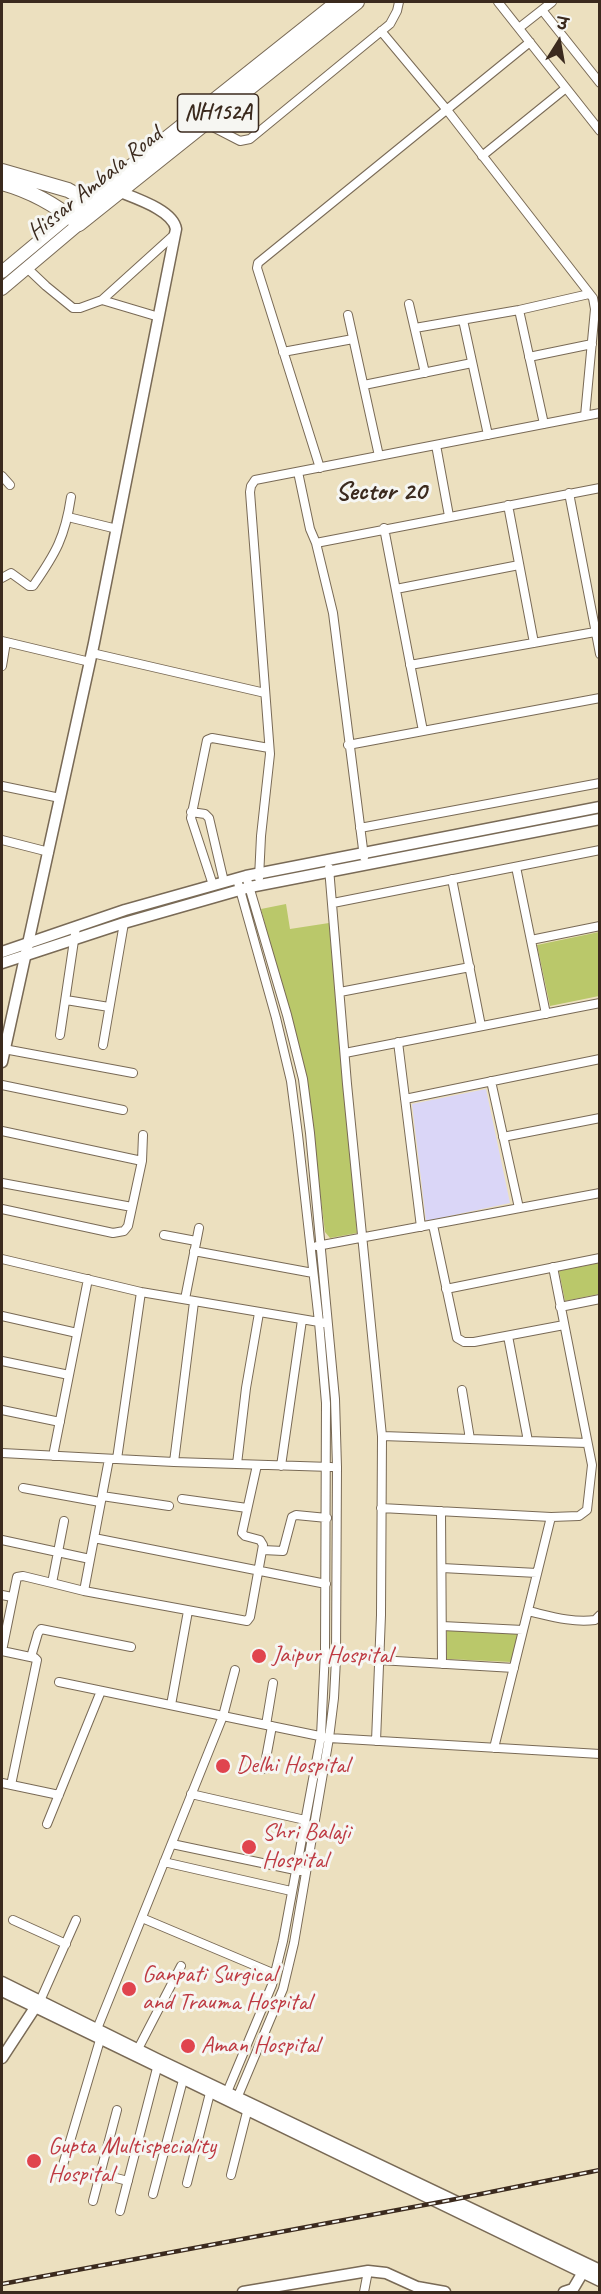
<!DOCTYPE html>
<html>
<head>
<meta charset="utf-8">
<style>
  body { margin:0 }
  #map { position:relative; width:601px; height:2294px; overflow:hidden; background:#ece0bf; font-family:Caveat,"Playpen Sans Deva",sans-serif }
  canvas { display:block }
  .frame { position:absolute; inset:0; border:3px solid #3b2a1e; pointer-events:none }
  .north { position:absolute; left:529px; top:12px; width:60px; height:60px; -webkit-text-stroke:4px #f6f6f2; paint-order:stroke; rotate:11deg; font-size:16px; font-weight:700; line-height:24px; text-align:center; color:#3b2a1e }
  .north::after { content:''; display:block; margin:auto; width:21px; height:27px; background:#3b2a1e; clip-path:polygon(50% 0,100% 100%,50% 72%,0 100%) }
</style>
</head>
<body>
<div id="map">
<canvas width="601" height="2294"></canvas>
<div class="frame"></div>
<div class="north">उ</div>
</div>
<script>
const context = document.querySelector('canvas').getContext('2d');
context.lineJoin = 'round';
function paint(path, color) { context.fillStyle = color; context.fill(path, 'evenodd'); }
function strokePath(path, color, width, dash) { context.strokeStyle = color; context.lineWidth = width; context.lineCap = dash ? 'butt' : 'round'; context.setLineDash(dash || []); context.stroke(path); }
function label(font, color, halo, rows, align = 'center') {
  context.font = font + ' Caveat,sans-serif'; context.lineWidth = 6; context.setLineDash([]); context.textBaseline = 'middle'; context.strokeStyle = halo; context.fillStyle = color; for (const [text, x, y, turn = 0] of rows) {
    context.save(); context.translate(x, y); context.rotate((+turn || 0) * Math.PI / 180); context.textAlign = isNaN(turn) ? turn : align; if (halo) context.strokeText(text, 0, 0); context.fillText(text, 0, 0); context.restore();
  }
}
const built = new Path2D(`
  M486 1089 510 1203 426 1221 412 1104Z`);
const green = new Path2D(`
  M286 904 290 929 329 923 357 1233 330 1238 325 1232 305 1074 261 909Z
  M599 932V996L550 1006 537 945Z
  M599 1263V1294L565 1301 559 1271Z
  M447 1630 518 1633 511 1662 447 1659Z`);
const minor = new Path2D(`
  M498 2 600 131
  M542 10 600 83
  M519 28 552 2
  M381 31 447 110 593 298 595 309 585 416
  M205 123 240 141 250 139 390 24 397 11 399 2
  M482 156 566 88
  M27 268 46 286 73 308H80L102 300 159 317
  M102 300 175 234
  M409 304 425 373
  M519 310 544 424
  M348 315 379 456
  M463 320 488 435
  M415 328 519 310 589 294
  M283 352 353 339
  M529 357 592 344
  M364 385 472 363
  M436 445 449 516
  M320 468 257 268 258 263 530 42
  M298 472 310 529 316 543 333 613 364 857
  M2 476 10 485
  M569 493 600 654
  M508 505 534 643
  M68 517 117 529
  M384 528 423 731
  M316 543 600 488
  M2 578 11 573 29 586H33C56 553 65 537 71 497
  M396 589 519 565
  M2 641 90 662
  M92 653 265 693
  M410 665 595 632
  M2 666 6 642
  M348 745 600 698
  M2 786 60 798
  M191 812 205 814 209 818 224 882
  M360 828 600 783
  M2 840 49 852
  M516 867 546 1014
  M329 868 347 1084 382 1436 381 1615 376 1741
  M259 878 261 836 270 754 250 492 251 486 255 480 600 413
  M452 879 481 1026
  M213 885 191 818 207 740 212 738 269 748
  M333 903 600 850
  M531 940 600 926
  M340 992 470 967
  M66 1000 109 1007
  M60 1035 76 927
  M398 1042 421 1227
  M103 1045 124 923
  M4 1049 133 1073
  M345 1053 600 1003
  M491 1081 519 1208
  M2 1085 123 1110
  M405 1099 600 1059
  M2 1131 142 1161
  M503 1137 600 1118
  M2 1183 132 1207
  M2 1209 113 1233 124 1231 128 1226 142 1161 143 1135
  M433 1225 457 1338 464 1342H474L564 1325
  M164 1235 196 1241
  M317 1246 600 1193
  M194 1251 313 1273
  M2 1259 141 1292 325 1323
  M446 1289 600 1258
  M185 1299 199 1228
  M560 1307 600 1299
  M2 1316 77 1333
  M508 1336 528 1441
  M2 1361 69 1375
  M462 1390 470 1439
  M2 1410 60 1422
  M382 1436 587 1443
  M2 1453 174 1462 331 1467
  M53 1456 88 1279
  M117 1459 141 1292
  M174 1462 194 1302
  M237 1464 246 1388 259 1313
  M281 1466 302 1320
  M23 1488 100 1502
  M102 1496 169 1506
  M182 1499 247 1508
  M381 1508 551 1517 579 1516 587 1510 592 1465 553 1267
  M441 1511 442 1664
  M64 1521 52 1583 84 1591 247 1621 250 1617 263 1545 260 1540 245 1536 242 1533 257 1465
  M94 1538 326 1584
  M2 1540 90 1559
  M263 1550 283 1551 292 1517 296 1515 327 1518
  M442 1568 537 1573
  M84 1591 109 1459
  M2 1595 12 1597
  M528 1611C550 1616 572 1623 595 1620L600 1615
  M442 1626 523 1630
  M2 1651 35 1658 37 1660 11 1785
  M2 1651 17 1577 23 1576 52 1583
  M31 1657 38 1633 41 1629 131 1647
  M379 1660 514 1668
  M59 1682 329 1738 600 1754
  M171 1705 188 1611
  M266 1725 273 1683
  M494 1748 551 1517
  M264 1769 272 1726
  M2 1783 59 1795
  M191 1794 305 1820
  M47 1824 101 1691
  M172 1844 300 1871
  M164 1862 291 1891
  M142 1918 275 1974
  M13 1920 66 1944
  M40 2001 76 1920
  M97 2029 223 1716 235 1670
  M138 2049 181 1966
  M225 2097 272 1985 283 1941 321 1736 325 1651 326 1403 319 1322 298 1135 291 1081 276 1018 237 879
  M235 2103 283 1989 294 1943 329 1738 334 1698 336 1659 337 1467 335 1399 310 1133 303 1079 287 1015 246 876
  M100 2174 128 2181
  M60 2175 100 2040
  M231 2175 247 2112
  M187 2183 210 2093
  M153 2194 183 2080
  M93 2201 117 2110
  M120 2211 157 2068
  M364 2292 368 2271`);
const tertiary = new Path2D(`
  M2 1062 94 643 176 229C173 209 131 197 113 189
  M243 2292 368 2271 386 2273 417 2287 445 2292
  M564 2292 573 2289 586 2267`);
const secondary = new Path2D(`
  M2 952 125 910 246 876 600 807
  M2 963 124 923 250 887 600 819
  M2 1982 157 2059 600 2270
  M2 1991 600 2281
  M2 2058 38 2003`);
const primary = new Path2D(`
  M2 272 69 216
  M2 289 79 224`);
const trunk = new Path2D(`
  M2 171 68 190 95 205
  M2 183C31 191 55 204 79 224L357 2
  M69 216 338 2`);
const rail = new Path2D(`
  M2 2284 451 2200 600 2170`);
const markers = [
  [259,1656,8,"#e0444e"],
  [223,1766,8,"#e0444e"],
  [249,1847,8,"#e0444e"],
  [129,1989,8,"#e0444e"],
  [188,2046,8,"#e0444e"],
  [34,2161,8,"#e0444e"]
];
const shields = [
  [218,113,81]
];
const shieldNames = [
  ["NH152A",218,113]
];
const streetNames = [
  ["Hissar Ambala Road",95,184,-39]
];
const healthNames = [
  ["Jaipur Hospital",272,1656],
  ["Delhi Hospital",236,1766],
  ["Shri Balaji",262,1833],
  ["Hospital",262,1861],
  ["Ganpati Surgical",142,1975],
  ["and Trauma Hospital",142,2003],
  ["Aman Hospital",201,2046],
  ["Gupta Multispeciality",48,2147],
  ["Hospital",48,2175]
];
const quarterNames = [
  ["Sector 20",381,492]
];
paint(built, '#dad6f7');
paint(green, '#bac86a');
strokePath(minor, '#796a56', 10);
strokePath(tertiary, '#796a56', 13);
strokePath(secondary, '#796a56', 13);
strokePath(primary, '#796a56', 14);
strokePath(trunk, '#796a56', 16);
strokePath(minor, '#fff', 8);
strokePath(tertiary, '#fff', 10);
strokePath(secondary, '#fff', 10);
strokePath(primary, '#fff', 12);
strokePath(trunk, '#fff', 14);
strokePath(rail, '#3b2a1e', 4.5);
strokePath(rail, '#f6f6f2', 2, [7]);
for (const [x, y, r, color] of markers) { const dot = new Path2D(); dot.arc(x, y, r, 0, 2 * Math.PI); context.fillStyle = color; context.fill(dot); strokePath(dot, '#f6f6f2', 2); }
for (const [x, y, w] of shields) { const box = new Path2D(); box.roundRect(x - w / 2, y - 19, w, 38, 4.5); context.fillStyle = '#f6f6f2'; context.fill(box); strokePath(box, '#3b2a1e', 1.5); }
label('bold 22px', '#3b2a1e', null, shieldNames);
label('24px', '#3b2a1e', '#f6f6f2', streetNames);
label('24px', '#be3a42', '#f6f6f2', healthNames, 'left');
label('bold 27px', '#3b2a1e', '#f6f6f2', quarterNames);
</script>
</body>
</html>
